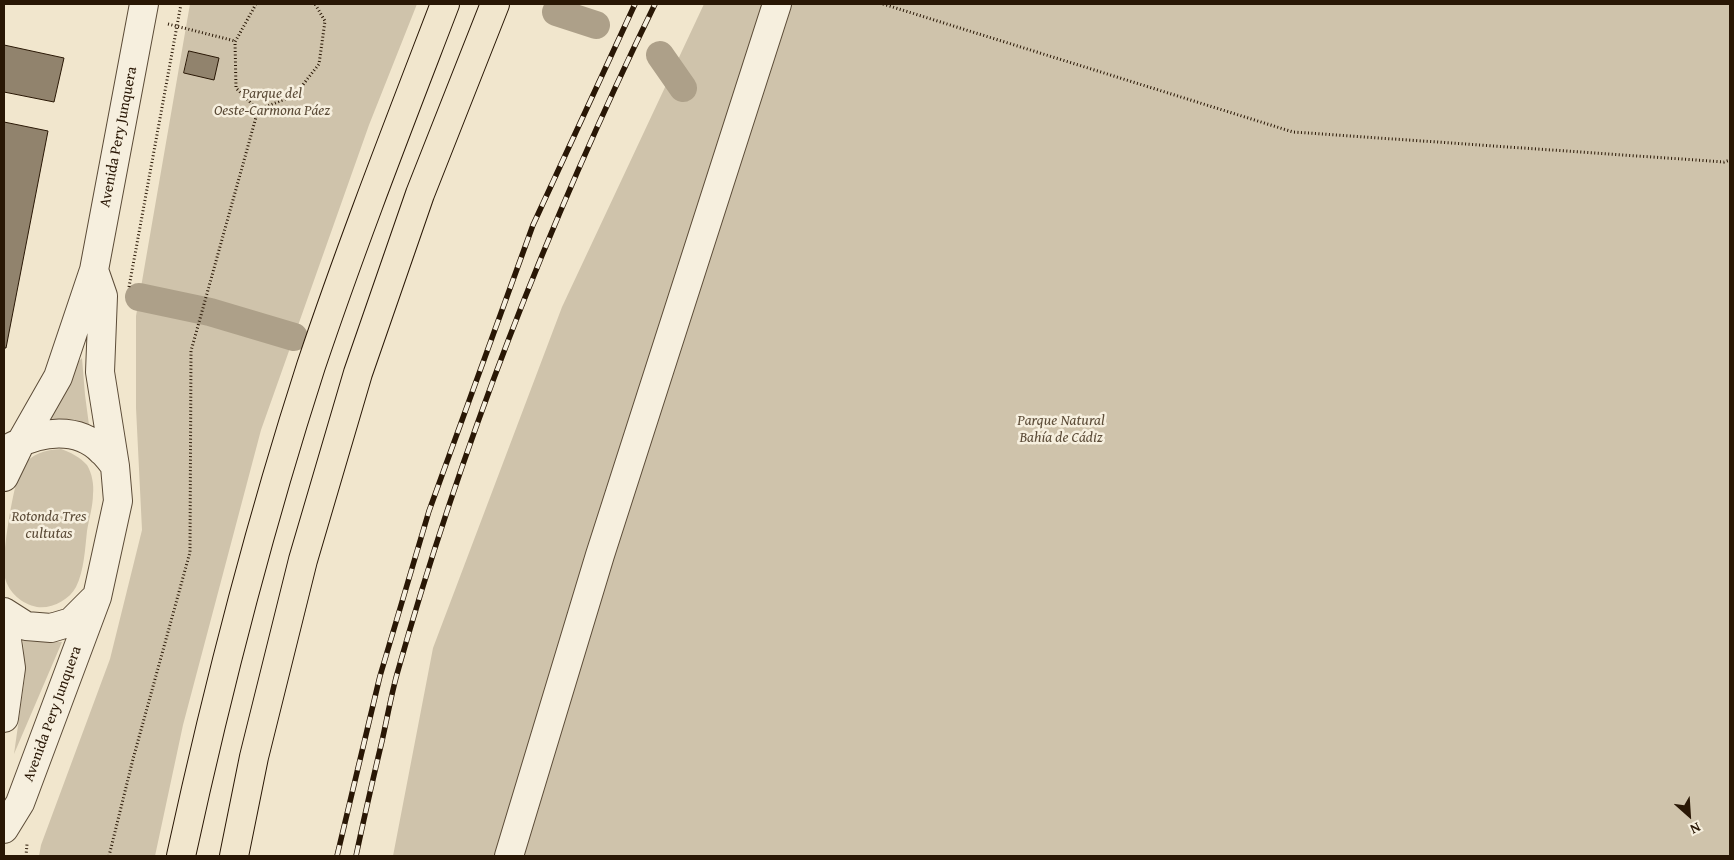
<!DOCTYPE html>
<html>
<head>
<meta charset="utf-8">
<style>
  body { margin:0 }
  #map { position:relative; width:1734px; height:860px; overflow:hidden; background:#f1e6cd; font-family:"Gentium Book Plus",serif }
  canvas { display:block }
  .frame { position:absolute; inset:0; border:5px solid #291705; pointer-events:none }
  .north { position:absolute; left:1664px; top:790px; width:50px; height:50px; -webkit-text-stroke:4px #f6efde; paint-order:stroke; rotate:154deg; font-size:14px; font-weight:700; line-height:20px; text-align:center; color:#291705 }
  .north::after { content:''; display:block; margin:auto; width:18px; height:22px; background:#291705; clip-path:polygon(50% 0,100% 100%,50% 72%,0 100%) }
</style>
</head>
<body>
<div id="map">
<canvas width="1734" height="860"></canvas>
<div class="frame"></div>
<div class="north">N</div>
</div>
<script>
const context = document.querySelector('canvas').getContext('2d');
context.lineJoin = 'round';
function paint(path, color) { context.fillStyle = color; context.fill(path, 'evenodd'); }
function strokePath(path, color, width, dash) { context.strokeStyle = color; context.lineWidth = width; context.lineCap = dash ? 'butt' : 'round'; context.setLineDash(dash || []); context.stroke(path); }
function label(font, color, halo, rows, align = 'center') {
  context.font = font + ' "Gentium Book Plus",serif'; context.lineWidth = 5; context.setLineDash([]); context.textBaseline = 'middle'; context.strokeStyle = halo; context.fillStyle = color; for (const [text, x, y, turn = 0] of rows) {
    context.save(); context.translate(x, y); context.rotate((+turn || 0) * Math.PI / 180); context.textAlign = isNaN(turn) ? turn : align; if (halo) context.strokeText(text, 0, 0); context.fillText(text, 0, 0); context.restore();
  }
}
const green = new Path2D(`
  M190 4H417L369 125 261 430 183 725 155 856H39L41 845 110 659 142 530 136 408V316Z
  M704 4H1730V856H393L433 648 562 307Z
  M82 358 85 395 89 425 75 420 51 419 79 361Z
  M61 449C70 452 80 457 87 465 92 473 94 485 93 494 93 506 89 519 87 531 85 549 84 571 76 587 69 600 52 609 37 607 22 604 9 593 5 578 0 565 14 478 22 467 32 453 45 450 61 449Z
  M23 641 62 642 14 754 25 676Z`);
const canal = new Path2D(`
  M556 12 596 25
  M660 55 683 88
  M139 297 210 312 294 337`);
const building = new Path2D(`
  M4 45 64 58 54 102 4 92Z
  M189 51 219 58 214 80 184 73Z
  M4 122 48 131 6 348H4Z`);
const path = new Path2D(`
  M256 4 235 42 236 88 258 110
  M883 4 1293 132 1724 162 1730 160
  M168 24 235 41
  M129 287 181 4
  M26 856 27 844
  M109 856 133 759 190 552 191 351 258 110 295 95 319 64 325 21 315 4`);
const minor = new Path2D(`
  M13 446C41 431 78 426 102 451 107 455 111 461 115 466
  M4 477 21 442 58 377 94 270 144 4
  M4 612 26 626 51 628 71 622 93 600
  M4 619 11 668 4 718
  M4 829 20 803 97 597 118 501 115 466 100 372 103 296 94 270
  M509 856 600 555 777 4`);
const highway = new Path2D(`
  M181 856C217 691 259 527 311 366 352 244 399 124 445 4
  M234 856 254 757 303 560 358 373 420 194 495 4`);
const rail = new Path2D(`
  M337 856 380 676 429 511 533 225 635 4
  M356 856C364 818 373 779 382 741 387 719 391 696 397 674 462 444 550 219 655 4`);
const parkNames = [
  ["Parque del",272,94],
  ["Oeste-Carmona Páez",272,111],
  ["Parque Natural",1061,421],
  ["Bahía de Cádiz",1061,438],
  ["Rotonda Tres",49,517],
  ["cultutas",49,534]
];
const streetNames = [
  ["Avenida Pery Junquera",119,137,-79],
  ["Avenida Pery Junquera",53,714,-70]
];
paint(green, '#cfc3ab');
strokePath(canal, '#ada089', 28);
paint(building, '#91836d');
strokePath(building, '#291705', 1);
strokePath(minor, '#5b4b37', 30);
strokePath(highway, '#291705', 30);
strokePath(path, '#291705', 3, [1, 2.5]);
strokePath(minor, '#f6efde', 28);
strokePath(highway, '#f1e6cd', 28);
strokePath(rail, '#291705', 5.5);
strokePath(rail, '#f6efde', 4, [11]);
label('italic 15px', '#5b4b37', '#f6efde', parkNames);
label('15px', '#291705', '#f6efde', streetNames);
</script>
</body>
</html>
